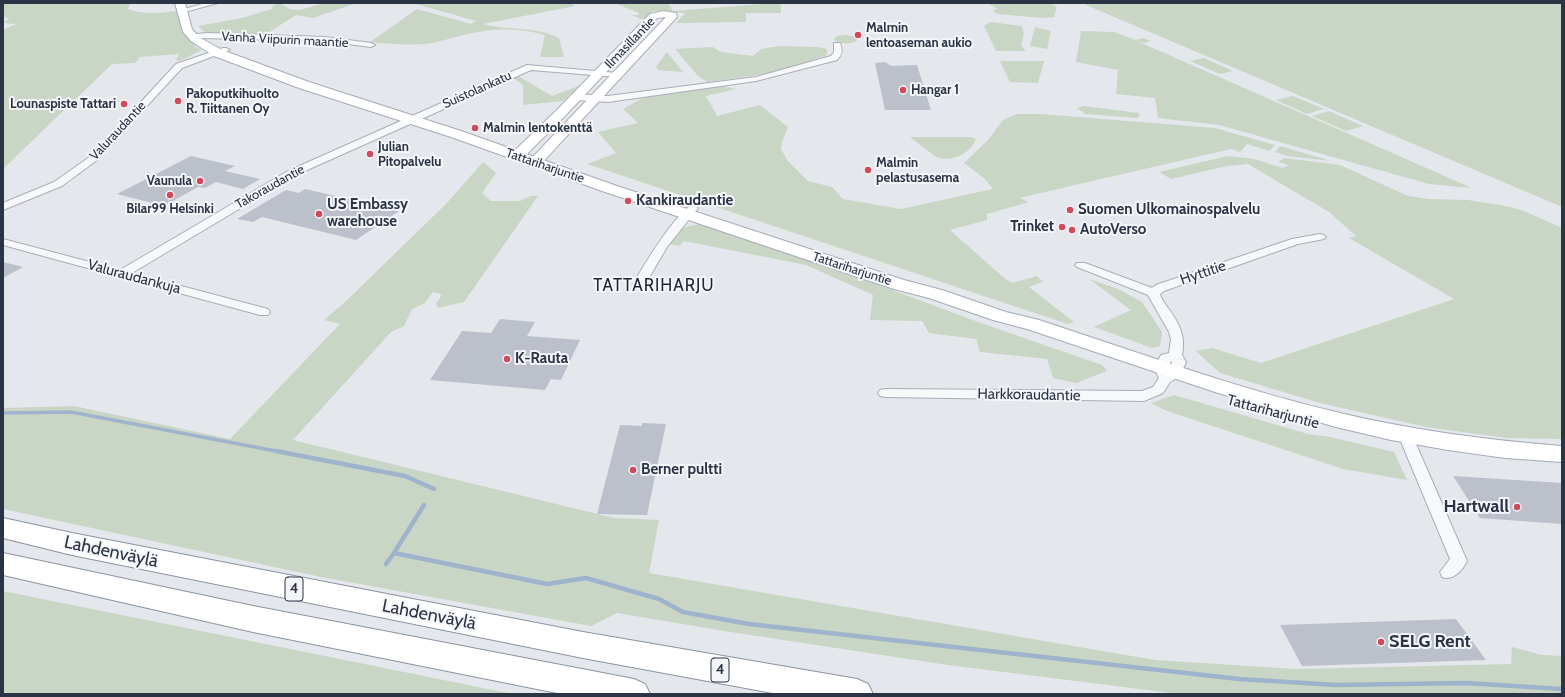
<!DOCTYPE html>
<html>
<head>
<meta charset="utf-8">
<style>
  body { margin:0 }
  #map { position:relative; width:1565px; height:697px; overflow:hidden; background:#e4e7ec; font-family:Cabin,sans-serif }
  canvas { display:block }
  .frame { position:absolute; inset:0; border:4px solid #2b3445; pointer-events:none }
</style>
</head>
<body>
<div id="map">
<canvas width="1565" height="697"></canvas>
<div class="frame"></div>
</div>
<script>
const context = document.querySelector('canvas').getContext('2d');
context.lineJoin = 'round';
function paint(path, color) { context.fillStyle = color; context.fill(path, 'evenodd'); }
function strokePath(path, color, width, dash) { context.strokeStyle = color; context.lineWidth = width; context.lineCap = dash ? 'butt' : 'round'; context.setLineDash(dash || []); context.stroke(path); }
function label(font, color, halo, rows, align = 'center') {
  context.font = font + ' Cabin,sans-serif'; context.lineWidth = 4; context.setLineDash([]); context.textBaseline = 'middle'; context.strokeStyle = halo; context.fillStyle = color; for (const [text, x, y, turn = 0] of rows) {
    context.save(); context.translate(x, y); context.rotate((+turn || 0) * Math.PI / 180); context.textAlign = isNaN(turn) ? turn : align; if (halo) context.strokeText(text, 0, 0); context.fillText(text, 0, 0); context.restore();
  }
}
const green = new Path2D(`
  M3 3H130L128 9C144 15 159 13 176 11L182 27 199 44 194 46 202 50 180 61 176 60 179 54 140 57 135 63 112 64 3 169V30L16 24 3 23 9 19 3 16Z
  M280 3 290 9 300 10 324 3H357L313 18 296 15 263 36 219 35 206 33 198 26 242 18 272 9 273 5Z
  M412 3H570L575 6 483 24C508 31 535 26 559 38L564 57H540L545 35C519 28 494 28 468 34 456 36 444 41 432 43 411 46 391 44 370 42L417 9 471 24 476 21Z
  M614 3H668L673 11 775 3 781 5V13H746V22L676 23 685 13 652 11 643 20 632 15H638L639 13Z
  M987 3H1050L1057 7 1054 17 1042 18 997 14 993 10 998 9Z
  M1087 3H1562V207L1086 5Z
  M990 22 1022 26 1024 34 1021 46 1026 51H996L984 26Z
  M1035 27 1051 31 1047 49 1030 46Z
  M1081 31 1114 32 1136 40 1143 38 1151 41 1144 43 1137 41 1472 188 1429 184 1219 125 1158 118 1155 98 1116 94 1118 70 1076 62Z
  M847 35 857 37 858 40C851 45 841 44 834 40V38L837 36Z
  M780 46 818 47 827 49 826 56C813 58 803 66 791 69 763 75 735 78 707 82L698 76 675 49 713 47 721 52 753 56 761 49Z
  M667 52 683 72 658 70 656 67Z
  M1204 58 1233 71 1220 74 1190 61Z
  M1000 61H1044L1038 83 1010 82Z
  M516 75 552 96 581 85 563 101 523 105V85L510 76Z
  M720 86 736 89 706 96 717 116 760 105 788 127 782 142 781 149 788 161 808 181 832 187 843 199 901 209 993 189 985 179 964 163 988 140 1003 120 1017 114H1041L1215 128 1275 145 1269 151 1247 144 1240 152 1231 149 1019 198 1029 202 987 214V220L950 230 1004 278 1012 283 1037 276 1043 282 1029 287 1074 322 1068 324 587 164 616 153 598 132 638 123 623 109 648 95Z
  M1293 96 1324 109 1307 114 1276 100Z
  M1084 106 1139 113 1140 116 1137 118 1085 114 1077 108Z
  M1329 111 1363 126 1346 131 1312 116Z
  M910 137H971L976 139C969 155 952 162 936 157Z
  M1280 146 1331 161 1287 156 1275 152Z
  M1228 156 1254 159 1283 168 1289 165 1278 162 1284 158 1340 165 1408 196 1429 199 1468 200 1506 206 1524 211 1562 228V439L1507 438 1426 427 1320 403 1220 373 1196 351 1212 348 1261 363 1454 299 1349 238 1356 236 1329 212 1248 164 1227 166 1171 179 1159 172Z
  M483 162 496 173 482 193 491 201H520L531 196H538L464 302 438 308 436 304 442 294 433 292 425 303 412 309 404 326 391 332 293 440 614 518 659 520 649 573 1155 660 1296 669 1511 664 1512 647 1542 655 1562 656V694H1179L948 665 724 631 617 613 591 626 321 577 3 509V408L74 406 230 439 340 324 324 320 344 303 446 204Z
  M699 224 857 277 981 323 1102 365 1107 371 1076 383 1053 378 1047 359 980 352 976 339 929 333 922 321 870 320 873 295 806 265 684 241 679 246 669 244 682 228Z
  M1089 279 1118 289 1142 302 1162 332 1160 346 1152 348 1094 327 1131 310Z
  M1174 395 1308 434 1330 437 1394 452 1407 480 1343 469 1167 411 1151 403Z
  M3 591 513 694H3Z`);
const streamFar1 = new Path2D(`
  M3 413 71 412 281 452`);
const stream = new Path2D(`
  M276 451 405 476 434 489
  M424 505 394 553 547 584 586 578 659 599 683 612 749 624 1239 679 1336 685 1466 683 1562 689
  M386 564 394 553`);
const building = new Path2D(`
  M885 62 891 66 917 65 931 110H885L875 63Z
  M191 156 235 166 225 171 260 179 243 189 216 182 205 188 198 187 164 206 117 194Z
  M305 189 399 211 356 240 262 217 253 222 237 219 286 190 299 193Z
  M3 262 23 267 3 278Z
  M500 319 535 322 527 336 580 340 561 380 551 379 545 390 430 380 462 331 491 333Z
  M642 423 666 424 647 515 597 514 620 425 642 426Z
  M1453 476 1562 483V524L1480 518Z
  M1456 619 1486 660 1302 666 1280 625Z`);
const minor = new Path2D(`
  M206 3H218L181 13 177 11Z
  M207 33 325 37 371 43 375 45 371 47 325 41 200 38 196 36 197 34Z
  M834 43H840C843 50 842 55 837 60L756 81 608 102 576 100 572 97 576 94 608 96 756 77 831 56 834 52Z
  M223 48H226L230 50 182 68 97 160 62 186 3 210V203L54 182 91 156 176 64Z
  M527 65 618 73 622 75 618 77 531 70 296 175 132 273 268 309 270 312 268 315H260L3 245V239L120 270 288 171Z
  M693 205 698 208 667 247 643 288H635L633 285C641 269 678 209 693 205Z
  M1320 234 1324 235 1326 237 1324 239 1298 244 1164 291 1160 294C1161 299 1165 303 1168 308 1179 323 1186 336 1182 355L1186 362 1180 376 1170 382 1163 393 1144 401 885 397 880 396 878 393 880 390 885 389 1142 391 1153 387 1159 378 1154 368 1161 355 1169 353 1171 339 1169 332 1148 295 1077 267 1075 265 1077 263H1085L1152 288 1156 285 1292 239ZM1171 361 1172 362 1169 371 1168 368Z
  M1407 431 1412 432 1416 444 1467 561C1462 571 1453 581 1442 577L1440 572 1450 559 1402 444 1400 436 1402 432Z`);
const secondary = new Path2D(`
  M663 11 676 13 677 17 540 165H530L528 162 666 17 657 18 564 117 522 159H512L510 156 512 153 556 111 650 14Z`);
const primary = new Path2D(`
  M175 3H185L192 29 199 37 222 50 309 82 461 131 617 186 904 280 942 290 1006 312 1039 320C1137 352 1235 388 1336 412 1410 430 1485 440 1562 446V462L1505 458 1448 450 1391 440 1336 427 1218 393 1027 329 993 320 929 298 894 289 605 192 451 137 299 88 214 56 191 41 183 32Z`);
const motorway = new Path2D(`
  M3 518 72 533 583 632 857 679 868 684 873 694H778L583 658 72 555 3 538Z
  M3 553 253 606 634 679 645 684 650 694H562L253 632 3 575Z`);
const markers = [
  [858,35,4,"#d1495b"],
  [903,90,4,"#d1495b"],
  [178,101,4,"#d1495b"],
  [124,104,4,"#d1495b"],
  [475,128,4,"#d1495b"],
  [370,154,4,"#d1495b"],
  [868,170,4,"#d1495b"],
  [200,181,4,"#d1495b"],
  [170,195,4,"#d1495b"],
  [628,201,4,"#d1495b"],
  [1070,210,4,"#d1495b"],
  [319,214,4,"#d1495b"],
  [1062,227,4,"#d1495b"],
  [1072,230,4,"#d1495b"],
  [507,359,4,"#d1495b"],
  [633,470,4,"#d1495b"],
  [1517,507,4,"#d1495b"],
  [1381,642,4,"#d1495b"]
];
const farPoinames = [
  ["Malmin",866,28],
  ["lentoaseman aukio",866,43],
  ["Hangar 1",911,90],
  ["Pakoputkihuolto",186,94],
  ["R. Tiittanen Oy",186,109],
  ["Lounaspiste Tattari",116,104,"right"],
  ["Malmin lentokenttä",483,128],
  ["Julian",378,147],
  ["Pitopalvelu",378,162],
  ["Malmin",876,163],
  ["pelastusasema",876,178],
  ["Vaunula",192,181,"right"],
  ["Bilar99 Helsinki",170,209,"center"]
];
const farStreetnames = [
  ["Vanha Viipurin maantie",285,40,3],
  ["Ilmasillantie",630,43,-46],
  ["Suistolankatu",477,90,-24],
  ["Valuraudantie",118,131,-47],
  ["Tattariharjuntie",545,166,19],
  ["Takoraudantie",270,187,-29],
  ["Tattariharjuntie",852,269,18]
];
const shields = [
  [294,589,18],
  [720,670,18]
];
const shieldNames = [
  ["4",294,589],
  ["4",720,670]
];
const poiNames = [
  ["Kankiraudantie",636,201],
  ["US Embassy",327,205],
  ["warehouse",327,222],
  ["Suomen Ulkomainospalvelu",1078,210],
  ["Trinket",1054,227,"right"],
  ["AutoVerso",1080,230],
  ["K-Rauta",515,359],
  ["Berner pultti",641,470]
];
const streetNames = [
  ["Hyttitie",1203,273,-19],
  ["Valuraudankuja",134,277,15],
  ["Harkkoraudantie",1029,395,1],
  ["Tattariharjuntie",1273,412,15]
];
const quarterNames = [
  ["TATTARIHARJU",654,286]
];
const nearPoinames = [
  ["Hartwall",1509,507],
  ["SELG Rent",1389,642,"left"]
];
const nearStreetnames = [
  ["Lahdenväylä",111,552,12],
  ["Lahdenväylä",429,615,11]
];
paint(green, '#c9d6c5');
strokePath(streamFar1, '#9fb4cc', 3.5);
strokePath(stream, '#9fb4cc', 4.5);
paint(building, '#bbc0ca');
strokePath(minor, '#a9aeb7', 2);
strokePath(secondary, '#a9aeb7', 2);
strokePath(primary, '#a3abb8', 2);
strokePath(motorway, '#8b94a3', 2);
paint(minor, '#f7f8fa');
paint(secondary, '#fff');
paint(primary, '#fff');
paint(motorway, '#fff');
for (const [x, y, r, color] of markers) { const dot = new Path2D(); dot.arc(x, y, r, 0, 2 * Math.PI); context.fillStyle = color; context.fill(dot); strokePath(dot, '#f4f6f9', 1.5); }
label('bold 13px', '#2b3445', '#f4f6f9', farPoinames, 'left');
label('13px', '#2b3445', '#f4f6f9', farStreetnames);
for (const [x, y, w] of shields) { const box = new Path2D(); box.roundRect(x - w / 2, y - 12, w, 24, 3); context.fillStyle = '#f4f6f9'; context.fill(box); strokePath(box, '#2b3445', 1); }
label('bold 14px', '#2b3445', null, shieldNames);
label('bold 15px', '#2b3445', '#f4f6f9', poiNames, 'left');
label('15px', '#2b3445', '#f4f6f9', streetNames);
context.letterSpacing = '1px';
label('17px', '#1d2536', '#f4f6f9', quarterNames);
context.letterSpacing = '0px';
label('bold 18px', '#2b3445', '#f4f6f9', nearPoinames, 'right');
label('18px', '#2b3445', '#f4f6f9', nearStreetnames);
</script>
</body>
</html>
